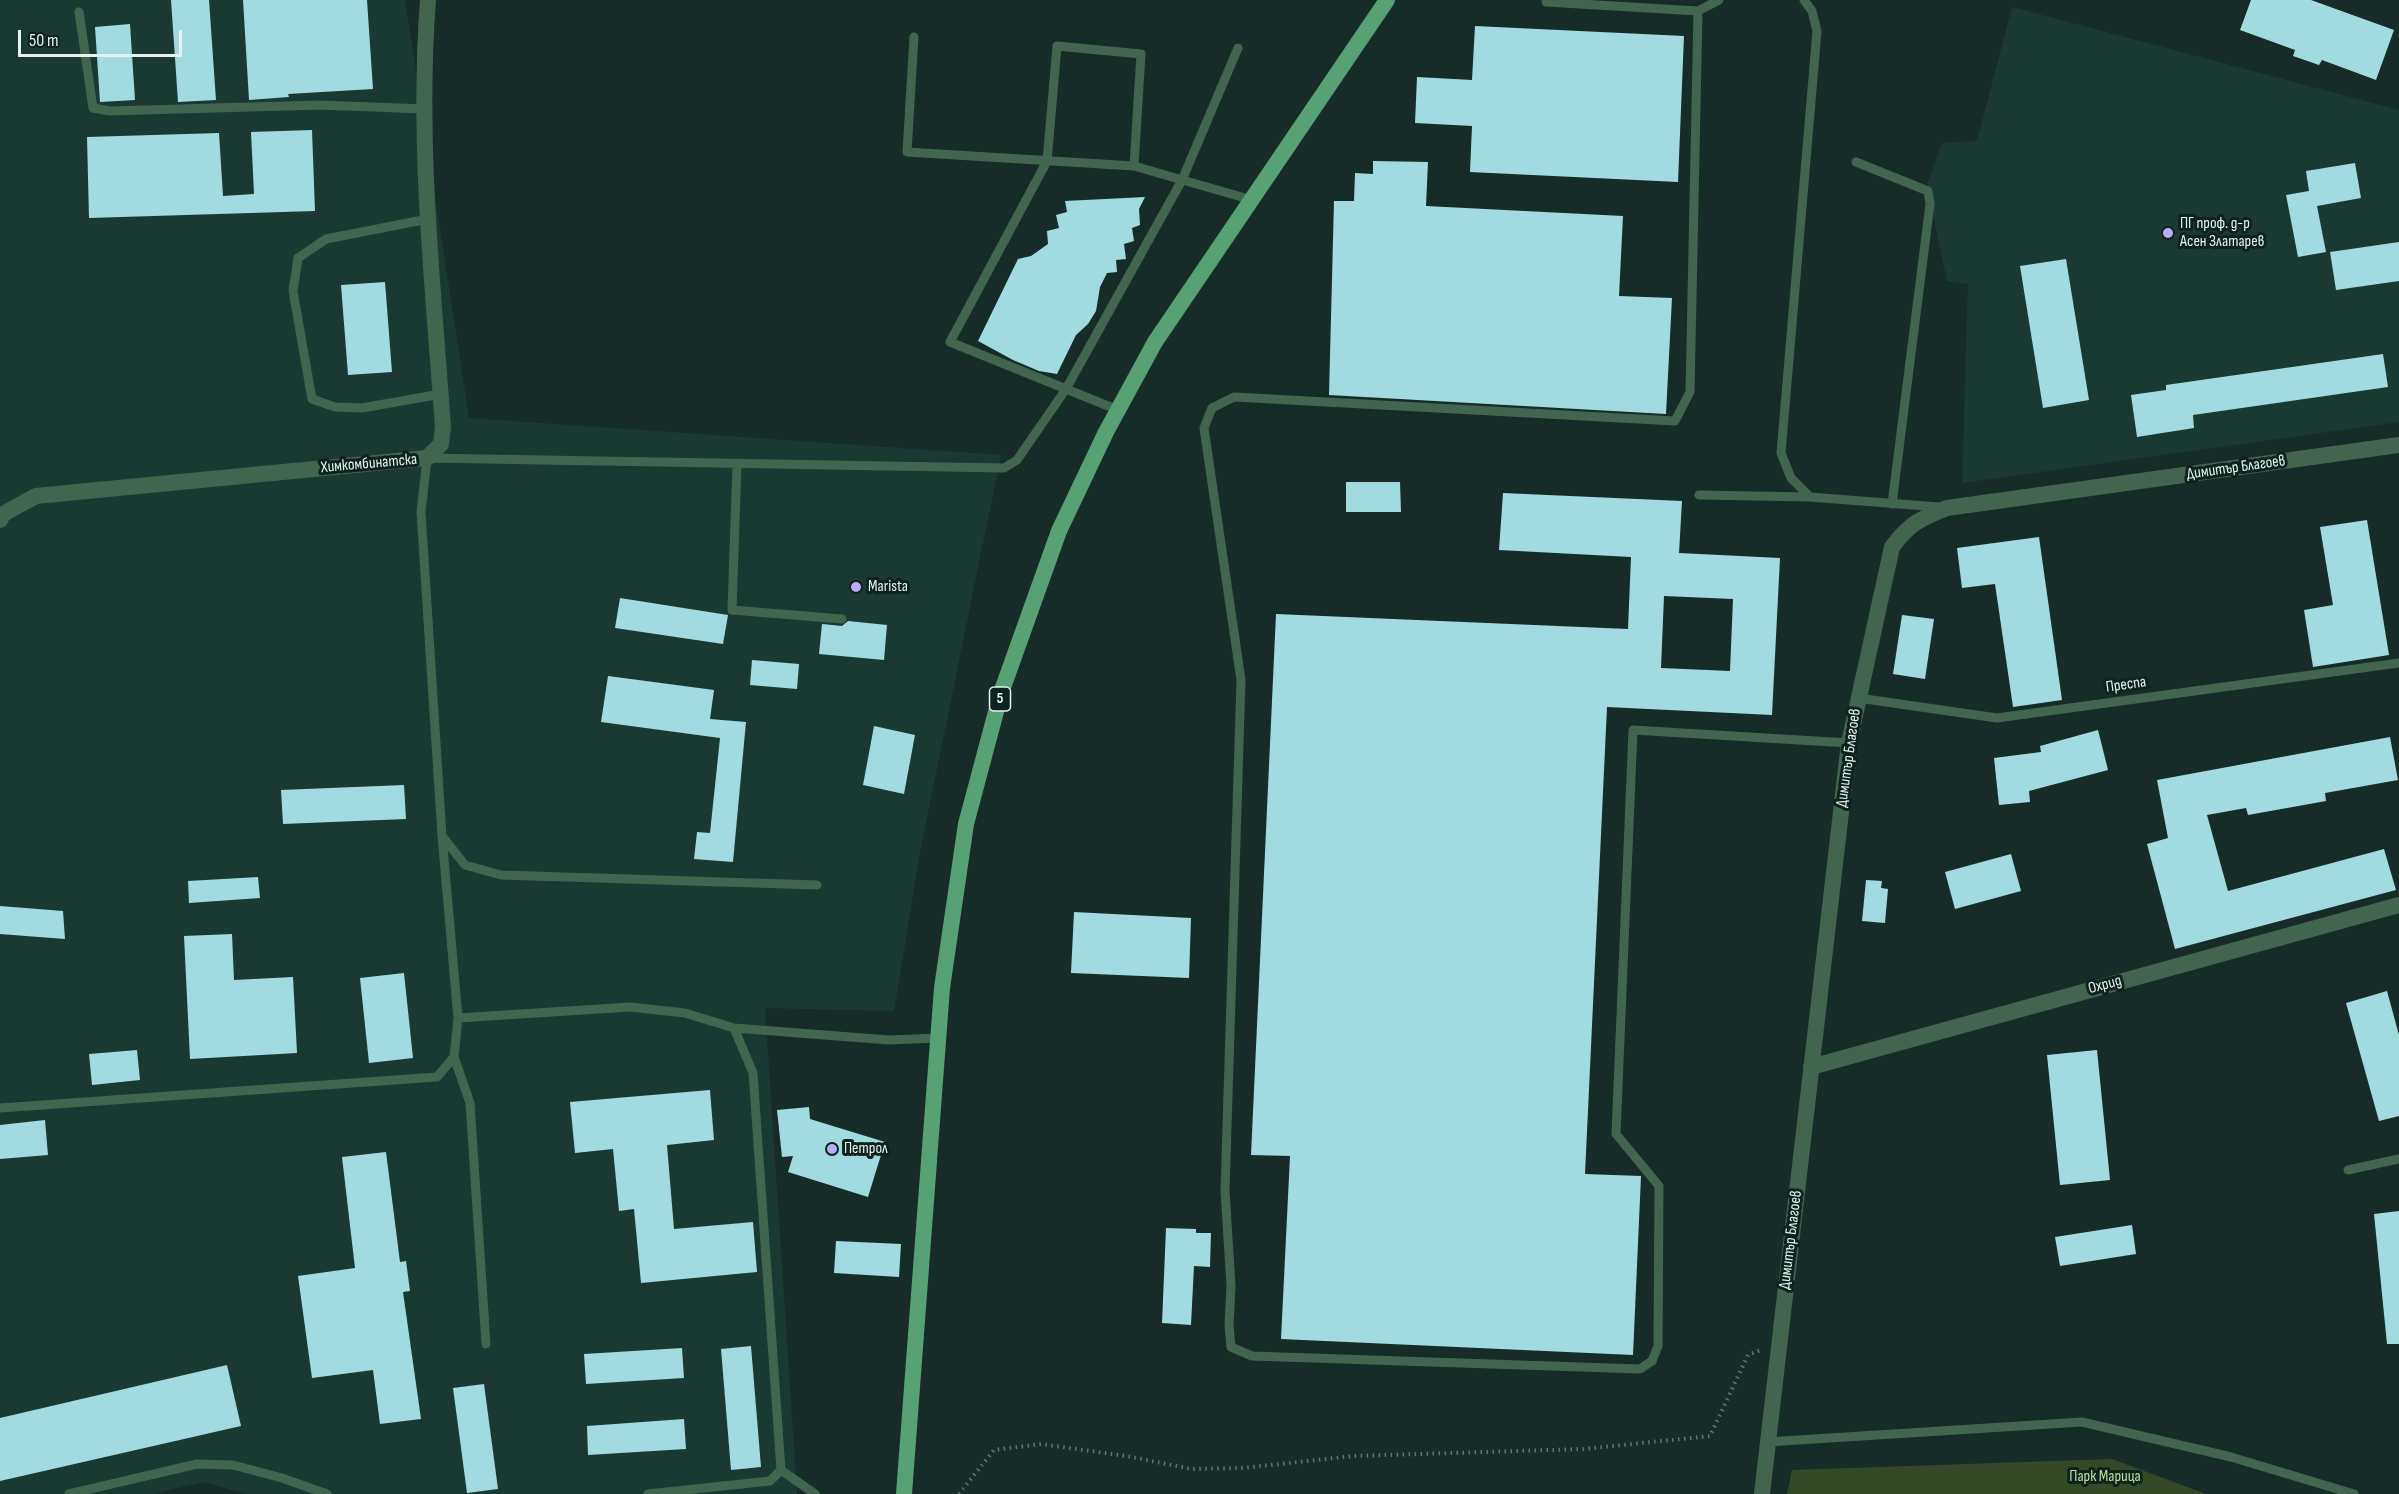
<!DOCTYPE html>
<html>
<head>
<meta charset="utf-8">
<style>
  body { margin:0 }
  #map { position:relative; width:2399px; height:1494px; overflow:hidden; background:#172c28; font-family:"Sofia Sans Condensed",sans-serif }
  canvas { display:block }
  .scale { position:absolute; left:18px; top:30px; width:164px; height:27px; box-sizing:border-box; border:3px solid #e5f2ef; border-top:0; padding-left:8px; font-size:18px; line-height:21px; white-space:nowrap; color:#e5f2ef; -webkit-text-stroke:4px #0e221e; paint-order:stroke }
</style>
</head>
<body>
<div id="map">
<canvas width="2399" height="1494"></canvas>
<div class="scale">50 m</div>
</div>
<script>
const context = document.querySelector('canvas').getContext('2d');
context.lineJoin = 'round';
function paint(path, color) { context.fillStyle = color; context.fill(path, 'evenodd'); }
function strokePath(path, color, width, dash) { context.strokeStyle = color; context.lineWidth = width; context.lineCap = dash ? 'butt' : 'round'; context.setLineDash(dash || []); context.stroke(path); }
function label(font, color, halo, rows, align = 'center') {
  context.font = font + ' "Sofia Sans Condensed",sans-serif'; context.lineWidth = 6; context.setLineDash([]); context.textBaseline = 'middle'; context.strokeStyle = halo; context.fillStyle = color; for (const [text, x, y, turn = 0] of rows) {
    context.save(); context.translate(x, y); context.rotate((+turn || 0) * Math.PI / 180); context.textAlign = isNaN(turn) ? turn : align; if (halo) context.strokeText(text, 0, 0); context.fillText(text, 0, 0); context.restore();
  }
}
const built = new Path2D(`
  M0 0H405L469 418 1001 455 921 847 894 1011 765 1008 797 1494H247L203 1482 153 1494H0Z
  M2012 7 2399 110V422L1962 483 1968 284 1947 281 1927 185 1942 143 1977 141Z`);
const green = new Path2D(`
  M2112 1459 2206 1494H1787L1792 1470Z`);
const building = new Path2D(`
  M171 0H209L216 100 178 102Z
  M243 0H367L373 89 288 94 289 97 249 100Z
  M2251 0H2311L2394 30 2376 80 2322 60 2319 65 2293 56 2295 50 2240 30Z
  M130 24 135 100 100 102 95 27Z
  M1475 26 1684 36 1678 182 1470 172 1472 126 1415 123 1417 77 1472 80Z
  M312 130 315 211 89 218 87 137 219 133 223 196 254 194 251 132Z
  M1373 161 1428 162 1426 206 1623 216 1619 296 1672 298 1666 414 1329 395 1334 201H1354L1355 173 1373 174Z
  M2355 163 2361 198 2317 206 2326 252 2298 257 2286 195 2309 191 2306 171Z
  M1145 197 1139 209 1140 225 1132 228 1134 241 1124 244 1126 259 1116 260 1117 272 1107 273 1100 287 1096 311 1088 324 1076 335 1057 374 1039 371 1013 360 978 341 1018 259 1031 256 1048 244 1047 231 1059 228 1056 215 1067 212 1065 201Z
  M2399 242V281L2336 290 2330 252Z
  M2066 259 2089 400 2043 408 2020 266Z
  M385 282 392 372 348 375 341 285Z
  M2383 354 2388 387 2193 415 2194 428 2137 437 2131 395 2166 390V385Z
  M1346 482H1400L1401 512H1346Z
  M1503 493 1682 501 1679 553 1780 558 1772 715 1607 707 1585 1174 1641 1176 1633 1355 1281 1339 1290 1156 1251 1155 1276 614 1628 629 1631 557 1499 550ZM1664 596 1733 599 1730 671 1661 668Z
  M2367 520 2389 655 2313 667 2304 610 2333 605 2320 527Z
  M2039 537 2062 700 2013 707 1995 584 1962 588 1957 548Z
  M620 598 728 615 723 644 615 628Z
  M1902 615 1934 619 1925 679 1893 674Z
  M848 621 887 625 884 660 819 654 822 624 842 626Z
  M752 660 799 664 797 689 750 685Z
  M608 676 714 690 710 719 746 722 733 862 694 859 697 832 710 833 720 738 601 722Z
  M874 726 915 735 904 794 863 785Z
  M2098 730 2108 770 2029 791 2030 802 1999 805 1994 758 2041 752 2040 746Z
  M2390 737 2398 780 2325 793 2326 801 2248 815 2246 808 2207 815 2228 891 2384 849 2396 890 2175 949 2147 844 2168 838 2157 780Z
  M404 785 406 819 283 824 281 790Z
  M2011 854 2021 891 1955 909 1945 872Z
  M258 877 260 898 189 903 188 881Z
  M1866 880 1882 881 1881 888 1888 889 1885 923 1862 921Z
  M0 906 63 911 65 939 0 934Z
  M1074 912 1191 918 1189 978 1071 973Z
  M232 934 234 980 293 977 297 1053 190 1059 184 936Z
  M404 973 413 1058 369 1063 360 978Z
  M2387 991 2399 1035V1116L2379 1121 2346 1003Z
  M137 1050 140 1080 92 1085 89 1054Z
  M2097 1050 2110 1180 2060 1185 2047 1055Z
  M710 1090 714 1140 667 1145 674 1229 753 1222 757 1272 641 1283 634 1209 619 1211 613 1149 575 1153 570 1102Z
  M809 1107 810 1119 885 1142 868 1197 788 1172 793 1156 782 1157 777 1110Z
  M45 1120 48 1155 0 1159V1125Z
  M386 1152 400 1262 406 1261 410 1291 403 1292 421 1419 380 1424 373 1370 312 1378 298 1276 355 1268 342 1157Z
  M2399 1211V1344H2387L2374 1214Z
  M2132 1225 2136 1254 2060 1266 2055 1237Z
  M1166 1228 1196 1229V1233H1211L1210 1267 1194 1266 1191 1325 1162 1323Z
  M836 1241 901 1244 899 1277 834 1273Z
  M751 1346 761 1467 731 1470 721 1349Z
  M682 1348 684 1378 586 1384 584 1354Z
  M227 1365 241 1426 0 1481V1418Z
  M484 1384 498 1489 467 1493 453 1388Z
  M684 1419 686 1449 588 1455 587 1426Z`);
const path = new Path2D(`
  M959 1494 994 1450 1041 1444 1126 1456 1192 1469 1243 1468 1354 1456 1583 1449 1710 1436 1748 1355 1761 1350`);
const service = new Path2D(`
  M1804 0 1812 11 1817 31 1781 453 1791 478 1810 497
  M1546 2 1698 11 1719 0
  M1698 11 1690 392 1675 421 1234 397 1212 408 1204 428 1241 680 1225 1191 1231 1286 1229 1325 1231 1347 1252 1356 1640 1369 1652 1361 1658 1346 1659 1186 1616 1134 1633 730 1849 743
  M79 12 93 108 110 111 320 105 425 109
  M914 37 907 152 1134 166 1252 200
  M1856 162 1928 191 1930 204 1892 504
  M428 219 326 239 298 258 293 291 312 399 335 407 362 408 441 394
  M1118 410 950 342 1047 161 1057 46 1141 54 1134 166
  M737 464 732 610 842 619
  M1699 495 1810 497 1939 507
  M1858 698 1997 718 2399 663
  M442 836 465 865 501 875 817 885
  M458 1018 630 1007 685 1013 734 1028 753 1073 781 1470 815 1494
  M734 1028 889 1040 939 1038
  M454 1057 470 1103 486 1344
  M0 1108 437 1077 454 1057 458 1018 442 836 421 512 427 458 1004 468 1017 460 1066 389 1182 180 1238 48
  M2348 1170 2399 1159
  M1767 1442 2082 1422 2231 1457 2354 1494
  M69 1494 197 1464 233 1465 282 1478 327 1494
  M648 1494 770 1481 781 1470`);
const minor = new Path2D(`
  M0 520 3 514 36 496 427 458 441 444 443 427C433 285 417 142 428 0
  M1811 1067 2399 905
  M1762 1494 1849 743 1892 547C1910 523 1920 519 1947 508L2399 445`);
const primary = new Path2D(`
  M904 1494 942 988 966 824 1001 693 1059 531 1106 432 1155 342 1387 0`);
const markers = [
  [2168,233,6,"#bbaaf6"],
  [856,587,6,"#bbaaf6"],
  [832,1149,6,"#bbaaf6"]
];
const shields = [
  [1000,699,21]
];
const shieldNames = [
  ["5",1000,699]
];
const poiNames = [
  ["ПГ проф. д-р",2180,224],
  ["Асен Златарев",2180,242],
  ["Marista",868,587],
  ["Петрол",844,1149]
];
const streetNames = [
  ["Химкомбинатска",369,464,-5],
  ["Димитър Благоев",2236,468,-8],
  ["Преспа",2126,685,-8],
  ["Димитър Благоев",1849,758,-82],
  ["Охрид",2105,985,-15],
  ["Димитър Благоев",1791,1240,-83]
];
const parkNames = [
  ["Парк Марица",2105,1477]
];
paint(built, '#1b3933');
paint(green, '#354827');
paint(building, '#a1dbdf');
strokePath(path, '#637571', 4, [1.5, 4.5]);
strokePath(service, '#42654f', 9);
strokePath(minor, '#42654f', 16);
strokePath(primary, '#57a174', 16);
for (const [x, y, r, color] of markers) { const dot = new Path2D(); dot.arc(x, y, r, 0, 2 * Math.PI); context.fillStyle = color; context.fill(dot); strokePath(dot, '#0e221e', 2); }
for (const [x, y, w] of shields) { const box = new Path2D(); box.roundRect(x - w / 2, y - 12, w, 24, 4.5); context.fillStyle = '#0e221e'; context.fill(box); strokePath(box, '#e5f2ef', 1.5); }
label('bold 15px', '#e5f2ef', null, shieldNames);
label('16px', '#e5f2ef', '#0e221e', poiNames, 'left');
label('16px', '#e5f2ef', '#0e221e', streetNames);
label('16px', '#bcdfa3', '#0e221e', parkNames);
</script>
</body>
</html>
